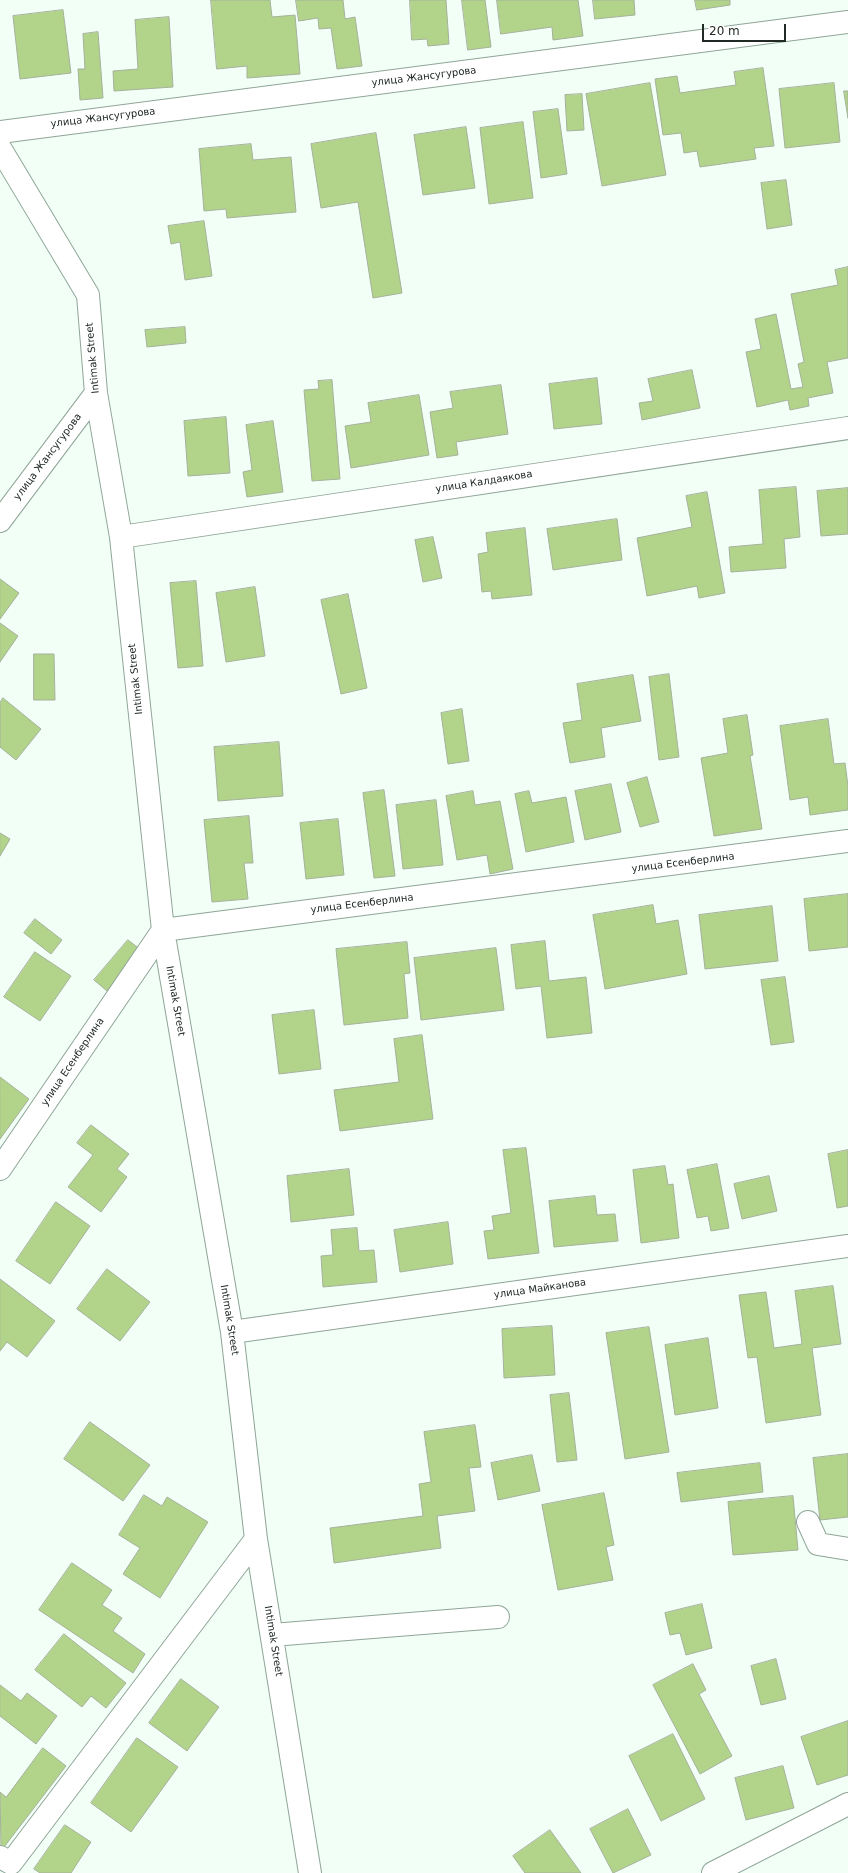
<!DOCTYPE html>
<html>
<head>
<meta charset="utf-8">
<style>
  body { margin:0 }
  #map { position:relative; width:848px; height:1873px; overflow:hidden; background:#f1fff7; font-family:"DejaVu Sans",sans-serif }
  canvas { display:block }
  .scale { position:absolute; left:702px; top:24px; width:84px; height:18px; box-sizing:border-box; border:2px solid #202924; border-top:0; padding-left:5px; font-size:12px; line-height:14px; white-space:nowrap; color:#202924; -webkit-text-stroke:3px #fff; paint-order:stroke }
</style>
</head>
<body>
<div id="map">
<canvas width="848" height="1873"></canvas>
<div class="scale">20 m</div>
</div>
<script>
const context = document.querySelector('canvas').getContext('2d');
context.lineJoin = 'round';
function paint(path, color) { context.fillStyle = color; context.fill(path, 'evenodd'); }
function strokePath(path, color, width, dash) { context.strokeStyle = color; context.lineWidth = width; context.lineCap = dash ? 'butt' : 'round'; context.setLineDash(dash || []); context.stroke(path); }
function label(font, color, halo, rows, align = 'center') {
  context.font = font + ' "DejaVu Sans",sans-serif'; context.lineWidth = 3; context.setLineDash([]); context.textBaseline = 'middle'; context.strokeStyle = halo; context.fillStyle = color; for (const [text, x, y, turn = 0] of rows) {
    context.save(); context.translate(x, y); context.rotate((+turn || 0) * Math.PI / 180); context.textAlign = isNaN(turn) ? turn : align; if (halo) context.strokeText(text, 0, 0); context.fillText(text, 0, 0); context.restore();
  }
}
const building = new Path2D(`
  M211 0H270L272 17 295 15 300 74 247 78V66L217 69Z
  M296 0H343L345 19 355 17 362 66 337 69 331 28 319 29 318 18 299 21Z
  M410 0H446L449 44 428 46 427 39 412 40Z
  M462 0H485L491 47 468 50Z
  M497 0H578L583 36 553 40 552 27 501 34Z
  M593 0H634L635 15 595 19Z
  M695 0H730V5L697 10Z
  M63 10 71 73 20 79 13 16Z
  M169 17 173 87 114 91 113 71 138 69 135 20Z
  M98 32 103 98 80 100 78 69H85L83 34Z
  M763 68 774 146 754 148 756 159 700 167 697 151 684 153 681 133 663 135 655 79 677 76 680 93 736 85 734 72Z
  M650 83 666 175 602 186 586 94Z
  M834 83 840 142 785 148 779 89Z
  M844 91H848V118Z
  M582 94 584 130 567 131 565 95Z
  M558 109 567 174 541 178 533 112Z
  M523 122 533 198 489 204 480 128Z
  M466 127 475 188 423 195 414 135Z
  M376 133 402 293 373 298 358 202 321 208 311 144Z
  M251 144 253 160 291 157 296 212 227 218 226 209 204 211 199 149Z
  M786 180 792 225 767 229 761 183Z
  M204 221 212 276 185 280 180 242 171 244 168 226Z
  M848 267V358L827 362 833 393 808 398 809 406 790 410 788 400 757 407 746 352 761 349 755 319 776 314 791 389 803 387 798 364 804 362 791 294 838 285 835 270Z
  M185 327 186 343 147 347 145 330Z
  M692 370 700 408 642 420 639 403 653 401 648 379Z
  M597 378 602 424 554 429 549 384Z
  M332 380 340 479 312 481 304 390 319 389 318 381Z
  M501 385 508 434 456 442 458 455 437 458 430 412 453 408 450 392Z
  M419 395 429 455 351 468 345 426 371 422 368 403Z
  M226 417 230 473 188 476 184 421Z
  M273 421 283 492 247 497 243 472 252 470 246 425Z
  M796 487 800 537 784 539 786 568 731 572 729 547 763 544 759 490Z
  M848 488V534L821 536 817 491Z
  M707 492 725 593 699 598 697 586 647 596 637 538 692 527 686 496Z
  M617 519 622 560 553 570 547 529Z
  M525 528 532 595 492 599 491 591 482 592 478 554 488 552 486 533Z
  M433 537 442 578 423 582 415 540Z
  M0 579 19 593 0 619Z
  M196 581 203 666 178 668 170 583Z
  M255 587 265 656 226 662 216 593Z
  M348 594 367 688 341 694 321 600Z
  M0 623 18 636 0 662Z
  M34 654H54L55 700H34Z
  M669 674 679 757 659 760 649 677Z
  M633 675 641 721 601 728 605 757 570 763 563 723 582 720 577 684Z
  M3 698 41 729 16 760 0 747V703Z
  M462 709 469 761 448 764 441 713Z
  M747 715 753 755 750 756 762 829 714 836 701 758 728 753 723 719Z
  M828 719 834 764 845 763 848 786V810L810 815 808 797 790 800 780 726Z
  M279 742 283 796 218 801 214 747Z
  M647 777 659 822 640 827 627 783Z
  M611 784 621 832 585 840 575 791Z
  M384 790 395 876 374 878 363 793Z
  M473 791 475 805 500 801 513 869 490 874 487 855 457 860 446 796Z
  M529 791 532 803 566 797 574 842 526 852 515 794Z
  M436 800 443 865 403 869 396 805Z
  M249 816 253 863H244L248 899 212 902 204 820Z
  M338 819 344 875 306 879 300 823Z
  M0 833 10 839 0 856Z
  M848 894V947L809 951 804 899Z
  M653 905 656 924 678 920 687 974 605 989 593 915Z
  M772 906 778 961 705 969 699 915Z
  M35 919 62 940 51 954 24 933Z
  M128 940 141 950 107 991 94 980Z
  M545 941 549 981 586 977 592 1033 547 1038 541 986 516 989 511 945Z
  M407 942 410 973 404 974 408 1018 344 1025 336 949Z
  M496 948 504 1010 421 1020 414 958Z
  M35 952 71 976 40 1021 4 997Z
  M785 977 794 1042 771 1045 761 980Z
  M314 1010 321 1069 279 1074 272 1015Z
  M422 1035 433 1119 340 1131 334 1090 399 1082 394 1039Z
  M0 1077 29 1099 0 1139Z
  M91 1125 129 1154 117 1169 127 1177 101 1212 68 1187 93 1155 77 1143Z
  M526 1148 539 1253 488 1259 484 1231 494 1230 492 1216 511 1213 503 1150Z
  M848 1150V1206L837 1208 828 1154Z
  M717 1164 729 1228 711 1231 708 1216 697 1218 687 1170Z
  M665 1166 668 1185 673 1184 679 1238 641 1243 633 1170Z
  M349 1169 354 1215 291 1222 287 1176Z
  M769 1176 777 1211 742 1219 734 1184Z
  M595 1196 597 1215 615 1214 618 1241 554 1247 549 1201Z
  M56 1202 90 1226 50 1284 16 1261Z
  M448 1222 453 1264 400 1272 394 1230Z
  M357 1228 359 1251 374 1250 377 1282 323 1287 321 1256 333 1255 331 1230Z
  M107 1269 150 1302 120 1341 77 1309Z
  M0 1279 55 1321 27 1357 7 1342 0 1351Z
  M833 1286 841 1344 812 1348 821 1415 766 1423 757 1357 748 1358 739 1295 766 1292 774 1348 802 1344 795 1291Z
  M552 1326 555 1375 504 1378 502 1329Z
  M649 1327 669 1452 625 1459 606 1333Z
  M708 1338 718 1408 675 1415 665 1345Z
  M569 1393 577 1460 557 1462 550 1395Z
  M90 1422 150 1465 123 1501 64 1459Z
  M475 1425 481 1467 469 1468 475 1511 437 1516 441 1548 334 1563 330 1528 423 1516 419 1484 431 1482 424 1432Z
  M848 1454V1517L820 1520 813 1458Z
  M532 1455 540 1491 498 1500 491 1463Z
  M760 1463 763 1492 681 1502 677 1473Z
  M604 1493 614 1545 606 1547 613 1580 558 1590 542 1505Z
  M144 1495 162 1506 167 1497 208 1522 160 1598 123 1574 140 1548 119 1535Z
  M793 1496 798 1550 733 1555 728 1502Z
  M72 1563 112 1590 102 1605 122 1618 113 1631 145 1654 133 1673 39 1610Z
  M702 1604 712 1648 686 1655 680 1633 670 1635 665 1613Z
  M64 1634 126 1683 106 1708 91 1696 82 1707 35 1670Z
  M776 1659 786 1699 761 1705 751 1666Z
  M693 1664 706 1690 699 1694 732 1756 700 1774 653 1685Z
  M181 1679 219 1707 187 1751 149 1723Z
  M0 1685 21 1701 27 1693 57 1716 36 1744 0 1716Z
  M848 1721V1775L817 1785 801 1737Z
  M673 1734 705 1799 661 1821 629 1756Z
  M137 1738 178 1767 131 1832 91 1803Z
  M43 1748 66 1766 1 1851 0 1792 6 1797Z
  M783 1766 794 1808 746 1820 735 1778Z
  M628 1809 651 1855 613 1873 590 1829Z
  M65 1825 91 1842 71 1873H40L34 1869Z
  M550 1830 581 1873H525L513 1856Z`);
const minor = new Path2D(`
  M0 132 848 22
  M0 148 88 295 96 393 121 537 163 930 232 1332 256 1539 310 1873
  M0 521 96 393
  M121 537 848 428
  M0 1169 163 930 848 841
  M232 1332 848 1246
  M808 1522 818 1544 848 1549
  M272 1635 498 1617
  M0 1857 11 1863 256 1539
  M713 1873 848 1804`);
const streetNames = [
  ["улица Жансугурова",424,77,-7],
  ["улица Жансугурова",103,118,-7],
  ["Intimak Street",93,358,-95],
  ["улица Жансугурова",48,457,-53],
  ["улица Калдаякова",484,482,-9],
  ["Intimak Street",136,679,-96],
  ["улица Есенберлина",683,863,-7],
  ["улица Есенберлина",362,904,-7],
  ["Intimak Street",175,1001,80],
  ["улица Есенберлина",73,1062,-56],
  ["улица Майканова",540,1289,-8],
  ["Intimak Street",229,1320,81],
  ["Intimak Street",273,1641,81]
];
paint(building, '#b1d38a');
strokePath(building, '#a6b19c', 1);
strokePath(minor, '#8fa598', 24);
strokePath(minor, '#fff', 22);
label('10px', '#202924', '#fff', streetNames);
</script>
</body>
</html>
